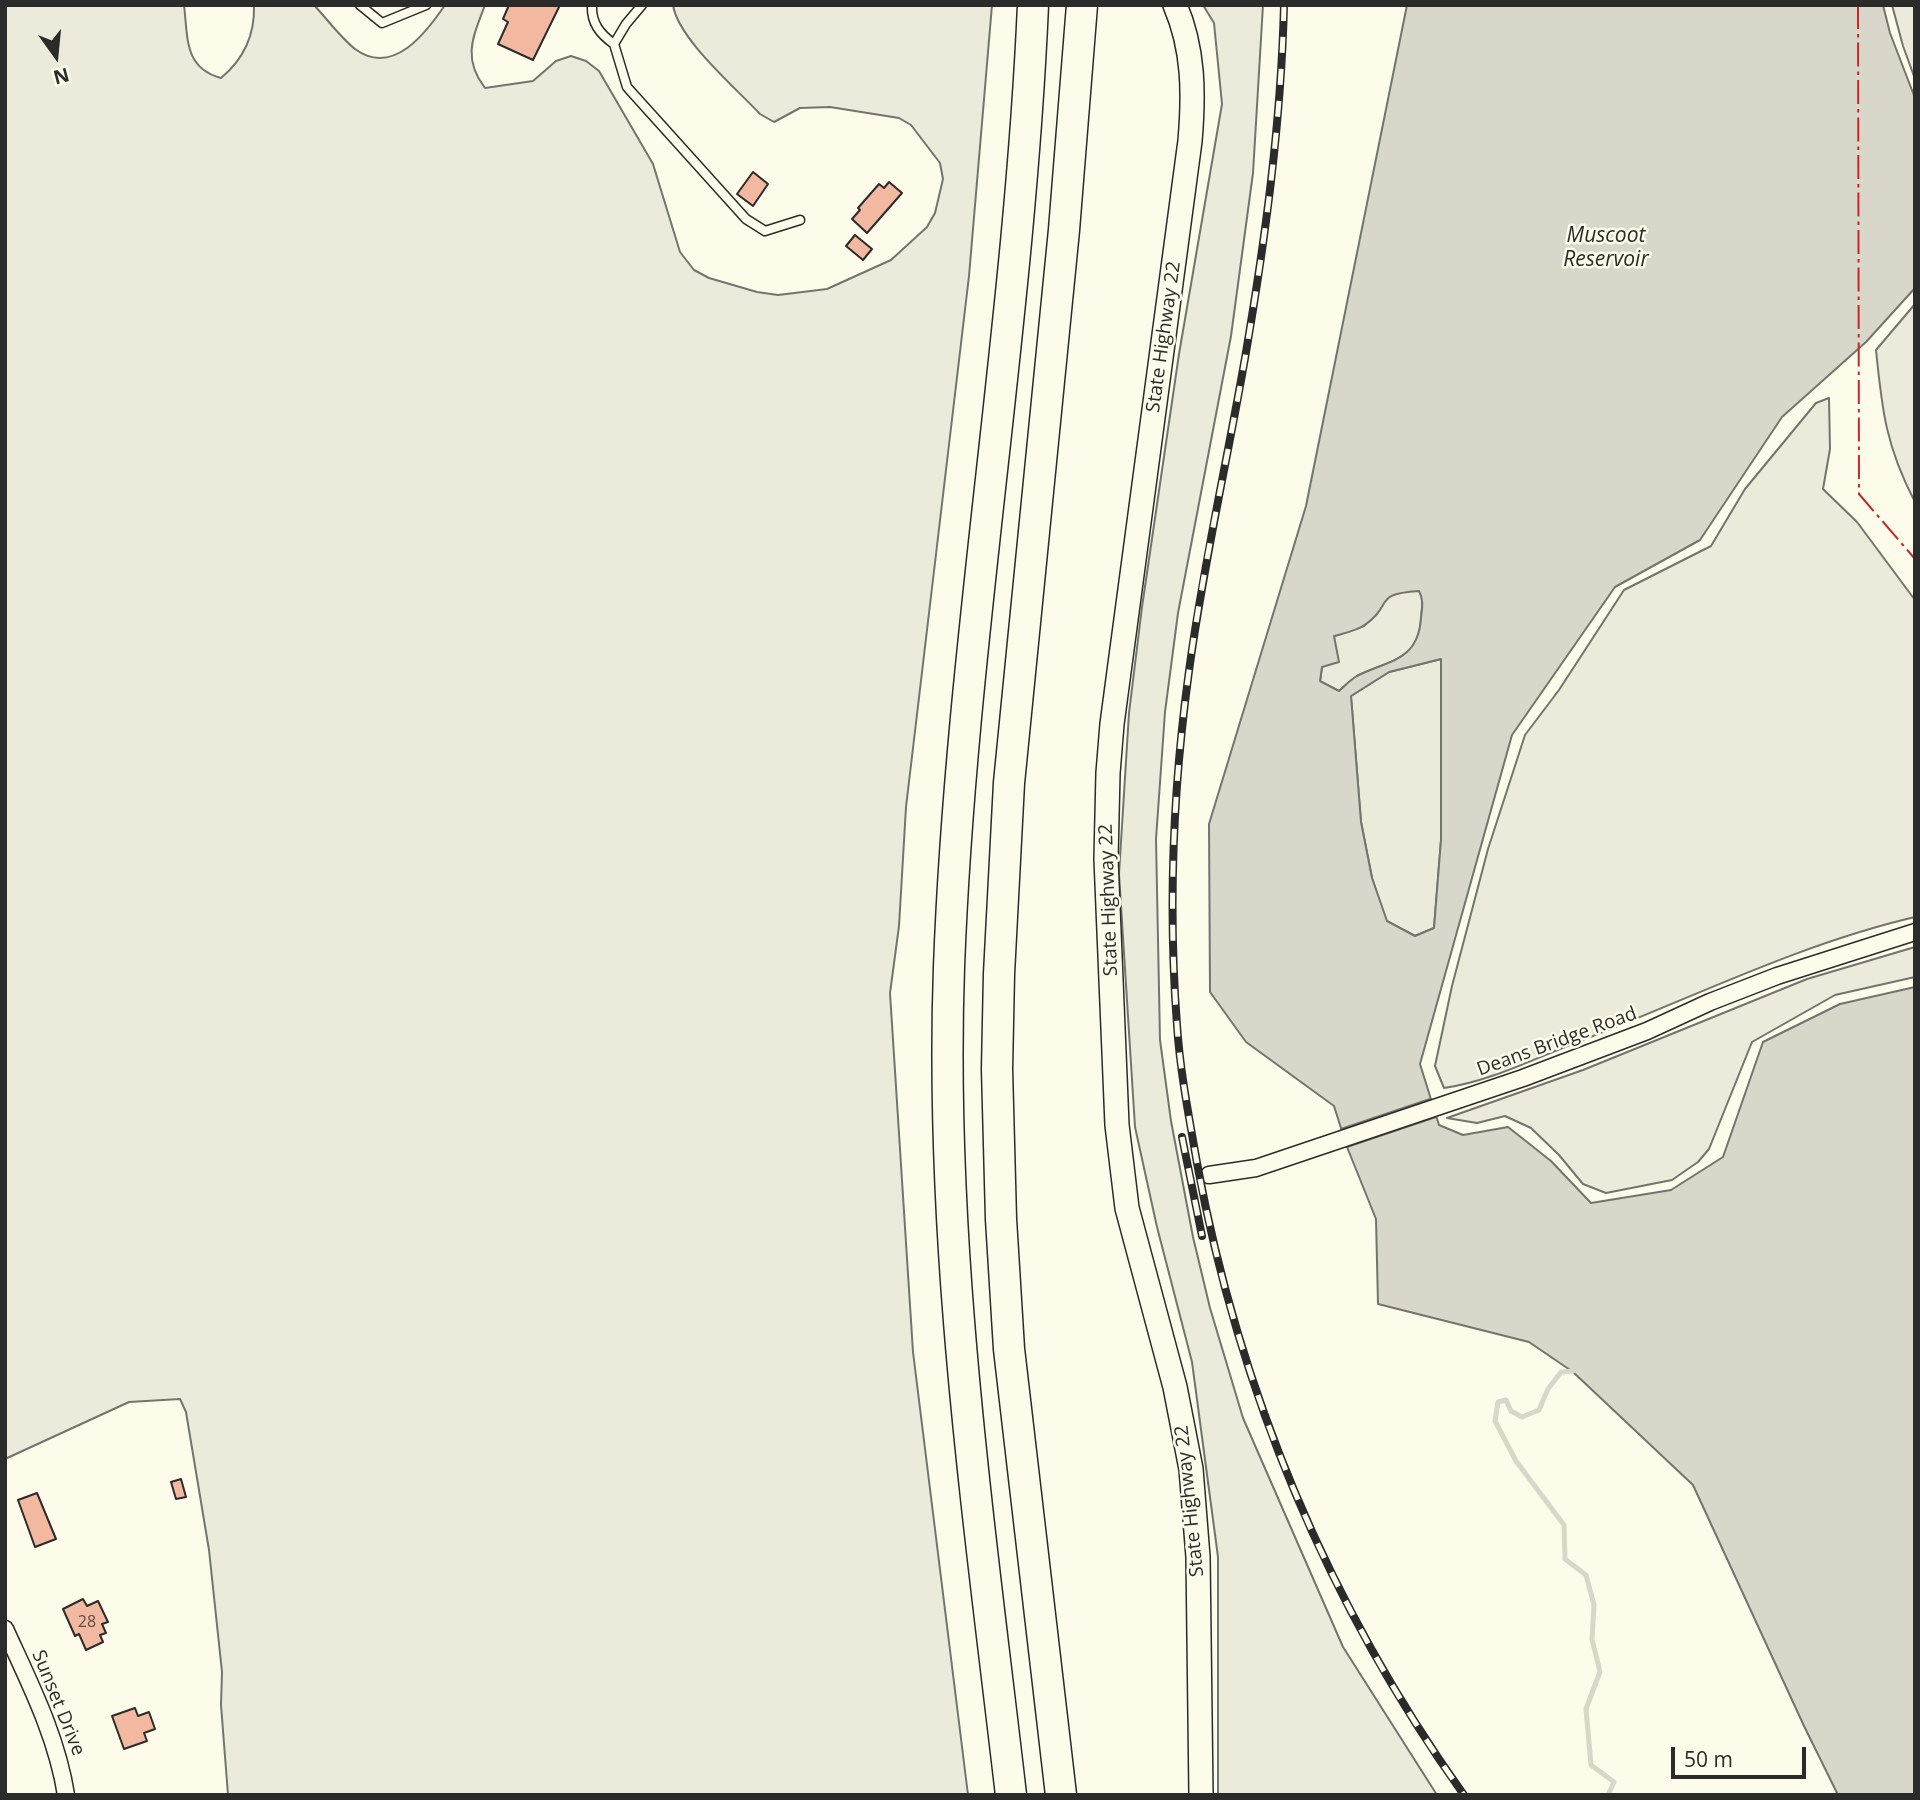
<!DOCTYPE html>
<html>
<head>
<meta charset="utf-8">
<style>
  body { margin:0 }
  #map { position:relative; width:1920px; height:1800px; overflow:hidden; background:#fdfbea; font-family:"Open Sans",sans-serif }
  canvas { display:block }
  .frame { position:absolute; inset:0; border:7px solid #2b2b2b; pointer-events:none }
  .north { position:absolute; left:21px; top:21px; width:70px; height:70px; -webkit-text-stroke:5px #fdfbea; paint-order:stroke; rotate:165deg; font-size:19px; font-weight:700; line-height:28px; text-align:center; color:#2b2b2b }
  .north::after { content:''; display:block; margin:auto; width:24px; height:32px; background:#2b2b2b; clip-path:polygon(50% 0,100% 100%,50% 72%,0 100%) }
  .scale { position:absolute; left:1671px; top:1747px; width:135px; height:32px; box-sizing:border-box; border:4px solid #2b2b2b; border-top:0; padding-left:9px; font-size:21px; line-height:24px; white-space:nowrap; color:#2b2b2b; -webkit-text-stroke:5px #fdfbea; paint-order:stroke }
</style>
</head>
<body>
<div id="map">
<canvas width="1920" height="1800"></canvas>
<div class="frame"></div>
<div class="north">N</div>
<div class="scale">50 m</div>
</div>
<script>
const context = document.querySelector('canvas').getContext('2d');
context.lineJoin = 'round';
function paint(path, color) { context.fillStyle = color; context.fill(path, 'evenodd'); }
function strokePath(path, color, width, dash) { context.strokeStyle = color; context.lineWidth = width; context.lineCap = dash ? 'butt' : 'round'; context.setLineDash(dash || []); context.stroke(path); }
function label(font, color, halo, rows, align = 'center') {
  context.font = font + ' "Open Sans",sans-serif'; context.lineWidth = 5; context.setLineDash([]); context.textBaseline = 'middle'; context.strokeStyle = halo; context.fillStyle = color; for (const [text, x, y, turn = 0] of rows) {
    context.save(); context.translate(x, y); context.rotate((+turn || 0) * Math.PI / 180); context.textAlign = isNaN(turn) ? turn : align; if (halo) context.strokeText(text, 0, 0); context.fillText(text, 0, 0); context.restore();
  }
}
const green = new Path2D(`
  M5 5H184C188 38 184 68 221 78 244 59 255 35 254 5H314C327 19 340 37 355 49 393 77 426 33 445 5H485C473 37 462 58 485 88L533 81 556 61 571 56 586 61 599 71 653 164 680 252 694 270 709 278 757 292 778 295 827 289 891 260 927 227 935 213 943 179 940 163 911 125 899 118 830 107 800 108 774 122 760 114C736 88 678 39 673 5H992L969 276 906 807 899 926 890 993 913 1352 968 1795H228L221 1705 222 1672 209 1550 186 1412 180 1399 129 1402 5 1459Z
  M1203 5H1263L1253 173 1231 336 1178 613 1165 712 1156 839 1160 1040 1171 1121 1193 1237 1210 1308 1243 1418 1343 1647 1437 1795H1218V1557L1192 1362 1157 1227 1135 1127 1119 874 1129 713 1142 607 1179 354 1222 104 1214 23Z
  M1892 5H1915V79L1903 46Z
  M1915 304V502C1886 447 1882 410 1876 350Z
  M1829 398 1830 449 1823 489 1857 522 1915 600V917C1795 945 1684 1002 1570 1045 1529 1061 1487 1082 1444 1088L1435 1066 1452 986 1488 849 1525 735 1559 690 1624 590 1711 546 1745 489 1816 403Z
  M1419 590C1424 599 1422 607 1421 618 1419 662 1388 660 1357 676 1350 680 1345 686 1339 691L1320 682 1322 667 1334 636 1364 626 1377 614 1384 599 1398 592Z
  M1441 659V840L1434 928 1415 936 1386 921 1372 878 1361 822 1351 696 1389 672Z
  M1915 947V977L1835 995 1752 1042 1709 1149 1698 1162 1672 1180 1606 1193 1583 1184 1559 1155 1531 1128 1505 1116 1477 1123 1447 1118 1583 1070 1807 979Z`);
const water = new Path2D(`
  M1407 5H1883L1890 33 1915 98V288L1866 342 1782 417 1700 540 1615 587 1512 735 1420 1064 1439 1125 1463 1135 1508 1127 1551 1161 1591 1203 1671 1190 1723 1157 1763 1042 1840 1004 1915 987V1795H1838L1804 1726 1693 1485 1573 1372 1529 1342 1378 1304 1376 1219 1347 1147 1334 1106 1246 1042 1210 992 1209 824 1306 506ZM1419 591C1424 600 1422 608 1421 618 1418 662 1388 660 1357 676 1350 680 1345 686 1339 691L1320 681 1322 667 1339 662 1334 636C1345 633 1357 631 1366 624 1394 604 1372 594 1419 591ZM1441 659V840L1434 928 1415 936 1387 921 1372 878 1361 822 1351 696 1389 672Z`);
const pier = new Path2D(`
  M1430 1099 1436 1117 1347 1147 1341 1129Z`);
const stream = new Path2D(`
  M1573 1371 1561 1372 1548 1389 1539 1410 1522 1417 1511 1411 1506 1400 1498 1402 1495 1421 1516 1461 1564 1525 1565 1559 1586 1575 1594 1605 1592 1639 1600 1672 1586 1709 1591 1765 1614 1782 1608 1795`);
const building = new Path2D(`
  M509 5H560L533 60 498 44 508 22 503 19Z
  M753 172 768 184 753 206 737 194Z
  M889 182 902 193 867 233 852 219 860 210 858 208 879 184 884 188Z
  M855 235 872 249 863 260 846 246Z
  M181 1479 186 1497 176 1499 171 1482Z
  M37 1493 56 1539 35 1547 18 1500Z
  M83 1599 87 1606 98 1601 108 1622 102 1624 106 1633 100 1635 103 1642 86 1650 79 1634 75 1636 63 1609Z
  M135 1708 138 1716 149 1712 155 1729 144 1733 147 1741 124 1749 112 1716Z`);
const service = new Path2D(`
  M360 5 382 23 426 5
  M592 5C591 23 600 34 614 44L626 24 642 5
  M614 44 627 87 746 219 765 231 800 220`);
const minor = new Path2D(`
  M1209 1175 1256 1168 1523 1078 1647 1031 1710 1002 1777 976 1915 932
  M5 1629C29 1682 57 1736 66 1795`);
const secondary = new Path2D(`
  M1175 5C1194 49 1194 94 1190 141L1112 724 1108 773 1106 859 1117 1125 1127 1208 1175 1387 1191 1469 1198 1557 1201 1795`);
const motorway = new Path2D(`
  M1011 1795C979 1520 939 1245 949 967 961 645 1019 327 1033 5
  M1061 1795 1009 1349 1001 1219 997 1069 999 974 1009 783 1064 230 1082 5`);
const rail = new Path2D(`
  M1284 5C1281 124 1265 241 1245 358 1227 462 1203 566 1189 671 1173 788 1168 907 1177 1025 1180 1071 1189 1117 1197 1163 1239 1392 1329 1606 1464 1795
  M1182 1137 1202 1236`);
const power = new Path2D(`
  M1858 5 1859 494 1915 559`);
const numberNames = [
  ["28",87,1622]
];
const streetNames = [
  ["State Highway 22",1164,337,-82],
  ["State Highway 22",1109,900,-92],
  ["Deans Bridge Road",1557,1042,-20],
  ["State Highway 22",1190,1501,-96],
  ["Sunset Drive",58,1703,68]
];
const waterNames = [
  ["Muscoot",1606,236],
  ["Reservoir",1606,260]
];
paint(green, '#ecebdb');
strokePath(green, '#74746e', 2);
paint(water, '#d8d7c9');
strokePath(water, '#74746e', 2);
paint(pier, '#fdfbea');
strokePath(pier, '#74746e', 2);
strokePath(stream, '#d8d7c9', 5);
paint(building, '#f2b8a0');
strokePath(building, '#2b2b2b', 2);
strokePath(service, '#2b2b2b', 11);
strokePath(minor, '#2b2b2b', 19);
strokePath(secondary, '#2b2b2b', 26);
strokePath(motorway, '#2b2b2b', 33);
strokePath(service, '#fdfbea', 8);
strokePath(minor, '#fdfbea', 16);
strokePath(secondary, '#fdfbea', 23);
strokePath(motorway, '#fdfbea', 30);
strokePath(rail, '#2b2b2b', 8);
strokePath(rail, '#fdfbea', 5, [16]);
strokePath(power, '#c62828', 2, [24, 5, 3.5, 5]);
label('16px', '#5d4e48', null, numberNames);
label('19px', '#2b2b2b', '#fdfbea', streetNames);
label('italic 21px', '#2b2b2b', '#fdfbea', waterNames);
</script>
</body>
</html>
